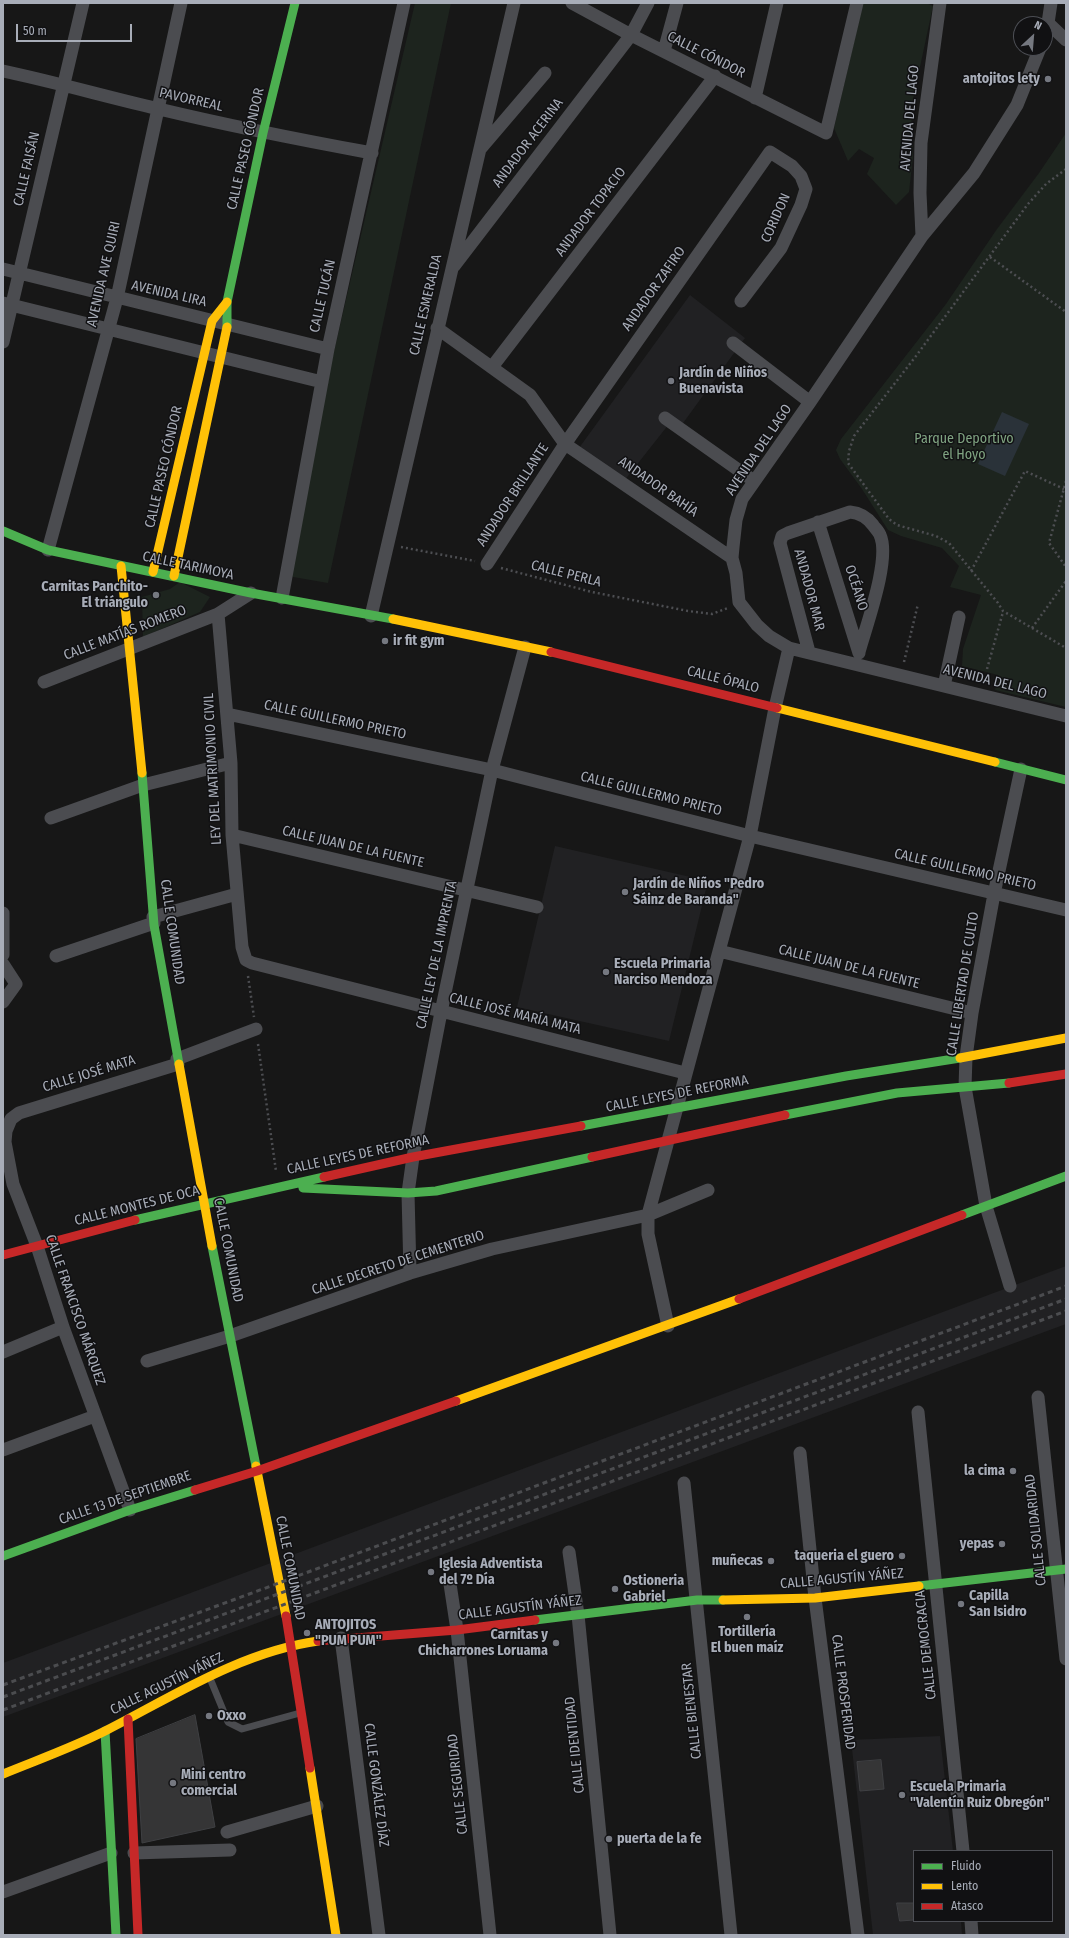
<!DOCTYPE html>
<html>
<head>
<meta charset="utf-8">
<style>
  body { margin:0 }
  #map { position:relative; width:1069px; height:1938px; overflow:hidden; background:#171717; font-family:"Fira Sans Condensed",sans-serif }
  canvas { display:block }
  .frame { position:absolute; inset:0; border:4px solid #a8adb8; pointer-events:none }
  .legend { position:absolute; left:913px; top:1850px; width:140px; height:72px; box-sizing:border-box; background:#111113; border:1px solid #4d4f55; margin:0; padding:5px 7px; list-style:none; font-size:12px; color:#a8adb8 }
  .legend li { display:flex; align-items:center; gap:8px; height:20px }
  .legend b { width:20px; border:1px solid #4d4f55 }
  .north { position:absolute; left:1013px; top:16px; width:40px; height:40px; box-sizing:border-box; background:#111113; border:1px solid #4d4f55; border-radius:50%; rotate:26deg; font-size:11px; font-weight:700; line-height:16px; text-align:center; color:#a8adb8 }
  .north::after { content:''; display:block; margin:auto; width:14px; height:18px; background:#757880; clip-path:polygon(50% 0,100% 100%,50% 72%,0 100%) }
  .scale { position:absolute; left:16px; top:24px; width:116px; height:18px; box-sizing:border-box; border:2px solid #a8adb8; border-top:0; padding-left:5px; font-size:12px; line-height:14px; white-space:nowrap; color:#a8adb8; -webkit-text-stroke:3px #111113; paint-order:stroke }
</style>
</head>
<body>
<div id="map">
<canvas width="1069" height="1938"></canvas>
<div class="frame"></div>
<ul class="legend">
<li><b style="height:5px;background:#4caf50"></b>Fluido</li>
<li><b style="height:5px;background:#ffc107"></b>Lento</li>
<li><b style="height:5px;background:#c62828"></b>Atasco</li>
</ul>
<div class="north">N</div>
<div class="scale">50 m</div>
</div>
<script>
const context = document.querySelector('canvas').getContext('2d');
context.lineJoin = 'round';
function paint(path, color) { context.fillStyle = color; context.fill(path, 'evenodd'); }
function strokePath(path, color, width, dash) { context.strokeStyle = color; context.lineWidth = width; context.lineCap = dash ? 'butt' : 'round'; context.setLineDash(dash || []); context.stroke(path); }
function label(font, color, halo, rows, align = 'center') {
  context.font = font + ' "Fira Sans Condensed",sans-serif'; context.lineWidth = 3; context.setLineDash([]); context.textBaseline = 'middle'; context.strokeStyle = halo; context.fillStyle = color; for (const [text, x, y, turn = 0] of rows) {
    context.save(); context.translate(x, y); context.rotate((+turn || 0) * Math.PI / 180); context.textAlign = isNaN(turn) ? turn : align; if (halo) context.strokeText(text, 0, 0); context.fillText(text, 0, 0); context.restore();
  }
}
const built = new Path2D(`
  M690 295 745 338 678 430 669 424 624 481 579 448Z
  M555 846 708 881 669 1041 517 1007Z
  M1066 1266V1324L3 1717V1663Z
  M940 1736 953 1851H914V1921H961L962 1935H873L851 1740Z`);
const green = new Path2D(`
  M415 3H451L328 583 282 575Z
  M863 3H926L933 6 911 109 913 156 909 192 896 205 867 174 874 158 859 149 848 161 834 128Z
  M1066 133V707L995 690 998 675 962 666 963 649 981 595 950 587 959 566 942 548 901 536 888 530 862 489 840 459 836 450 841 439 946 304 997 229 1039 173Z
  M180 582 210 597 200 612 143 637 142 597 170 589Z`);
const water = new Path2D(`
  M1002 412 1029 424 1005 476 978 464Z`);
const building = new Path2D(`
  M195 1715 215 1827 142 1843 136 1739Z
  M881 1760 884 1789 860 1791 857 1762Z
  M897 1903H914V1920L900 1921Z`);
const path = new Path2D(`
  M1066 169 1046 184 1028 204 916 356 854 436 849 451 848 463 889 519 897 525 936 536 949 543 998 603 1003 611 1066 648
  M990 257 1066 312
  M1066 481 1049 543 1066 567
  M401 547 475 561
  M501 568 592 592 688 611 712 614 728 608
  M971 571 1025 471 1064 489
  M1032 628 1066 581
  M904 662 918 604
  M987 669 1003 612
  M248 976 254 1017
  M258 1044 276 1171`);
const lane = new Path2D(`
  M209 1676 228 1722 242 1729 300 1713`);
const street = new Path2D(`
  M572 3 631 35 826 133 857 3
  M1048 23 1066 40
  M1045 33 1048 23 1051 3
  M1040 48 1017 105 974 173 922 236 810 402 742 499 736 520 733 547 732 558 736 573 739 602 757 625 769 636 789 648 1066 716
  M664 51 677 3
  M3 71C55 82 107 97 159 109 230 126 301 140 372 153
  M755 98 777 3
  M481 148 545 73
  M922 236 920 193 921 143 940 3
  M454 266 631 35 648 3
  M3 269 328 349
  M3 303 322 382
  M437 328 530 395 565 444 732 558
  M3 342 83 3
  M733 343 810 402
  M492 367 715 76
  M665 418 754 481
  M818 522 859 653
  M48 550 117 298 181 3
  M487 564 565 444 770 152 792 166 801 176 806 189 801 205 781 248 741 301
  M251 593 218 614 231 763 232 835 242 947 246 960 252 963 685 1073
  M282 598 328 349 404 3
  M371 616 514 3
  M809 652 780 543 782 536 788 533 850 512C860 513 867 517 873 525 875 528 879 532 880 535 891 559 866 626 859 652
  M44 682 218 614
  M944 686 959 617
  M227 714 492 770 750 836 1066 910
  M51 818 143 785 231 763
  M232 835 537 907
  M3 913V955
  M153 917 237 894
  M719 951 972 1013
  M56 956 154 923
  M3 964 16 984 3 1002
  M177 1059 256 1029
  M410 1273 408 1193 413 1157 441 1012 492 770 525 647
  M1010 1286 986 1206 965 1087 966 1057 972 1013 994 894 1021 769
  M668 1326 648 1234V1215L750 836 775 708 789 648
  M3 1352 63 1327
  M147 1361 230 1336 410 1273 492 1249 648 1215 708 1190
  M1038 1397 1066 1659
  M918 1412 963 1851
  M3 1450 95 1416
  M800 1453 815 1598 858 1935
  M684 1483 731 1935
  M130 1510 63 1327 37 1246 13 1184 5 1142 6 1131 11 1119 19 1113 178 1064
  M569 1552 578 1615 610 1935
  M450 1584 457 1630 490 1935
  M341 1638 379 1935
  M227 1832 317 1806
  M134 1853 230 1850
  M3 1892 111 1853
  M971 1921 972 1935`);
const fast = new Path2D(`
  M227 327V302L263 133 295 3
  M3 531 48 550 251 593 393 619
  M995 762 1066 780
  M142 773 154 925 179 1064
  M785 1115 897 1093 1009 1083
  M581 1126 846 1076 960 1058
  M303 1188 408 1193 436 1191 592 1157
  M962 1215 1066 1176
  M135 1220 324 1177
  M212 1246 256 1466
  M3 1556 130 1510 195 1490
  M919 1586 1066 1569
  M535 1620 697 1600H723
  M105 1731 116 1935`);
const slow = new Path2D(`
  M121 566 142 773
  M153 572 212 321 227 302
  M174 576 227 327
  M393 619 551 652
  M777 708 995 762
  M960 1058 1066 1038
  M179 1064 212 1246
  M456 1401 739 1299
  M256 1466 286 1616
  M723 1600 815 1598 919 1586
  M310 1768 336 1935
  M3 1774C37 1760 74 1747 107 1730 175 1695 241 1652 318 1641`);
const jam = new Path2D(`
  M551 652 777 708
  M1009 1083 1066 1074
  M592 1157 785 1115
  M324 1177 413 1157 581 1126
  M3 1255 135 1220
  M739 1299 962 1215
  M195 1490 257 1471 456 1401
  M286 1616 310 1768
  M318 1641 457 1630 535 1620
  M128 1719 138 1935`);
const rail = new Path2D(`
  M3 1685 279 1583 1066 1286
  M3 1697 1066 1299
  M3 1710 1066 1311`);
const markers = [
  [1048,79,4,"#757880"],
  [671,381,4,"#757880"],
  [156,595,4,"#757880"],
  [385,641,4,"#757880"],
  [625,892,4,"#757880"],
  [606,972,4,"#757880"],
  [1013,1471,4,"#757880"],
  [1002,1544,4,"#757880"],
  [902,1556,4,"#757880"],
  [771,1561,4,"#757880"],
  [431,1572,4,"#757880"],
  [615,1589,4,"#757880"],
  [961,1604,4,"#757880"],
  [747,1617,4,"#757880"],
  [307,1633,4,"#757880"],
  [556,1643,4,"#757880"],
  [209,1716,4,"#757880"],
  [173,1783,4,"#757880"],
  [902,1795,4,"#757880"],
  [609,1839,4,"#757880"]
];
const streetNames = [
  ["CALLE CÓNDOR",706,55,27],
  ["PAVORREAL",191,100,13],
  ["AVENIDA DEL LAGO",910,118,-85],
  ["ANDADOR ACERINA",528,143,-53],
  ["CALLE PASEO CÓNDOR",246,149,-77],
  ["CALLE FAISÁN",27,169,-77],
  ["ANDADOR TOPACIO",591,212,-53],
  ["CORIDON",776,218,-66],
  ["AVENIDA AVE QUIRI",104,274,-77],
  ["ANDADOR ZAFIRO",654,289,-55],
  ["AVENIDA LIRA",169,294,13],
  ["CALLE TUCÁN",323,296,-77],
  ["CALLE ESMERALDA",426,305,-77],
  ["AVENIDA DEL LAGO",759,450,-56],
  ["CALLE PASEO CÓNDOR",164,467,-77],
  ["ANDADOR BAHÍA",658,487,35],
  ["ANDADOR BRILLANTE",513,495,-57],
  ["CALLE TARIMOYA",188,566,12],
  ["CALLE PERLA",566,574,14],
  ["OCÉANO",856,588,72],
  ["ANDADOR MAR",809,590,75],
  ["CALLE MATÍAS ROMERO",125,633,-21],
  ["CALLE ÓPALO",723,680,14],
  ["AVENIDA DEL LAGO",995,682,14],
  ["CALLE GUILLERMO PRIETO",335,720,12],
  ["LEY DEL MATRIMONIO CIVIL",213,769,-93],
  ["CALLE GUILLERMO PRIETO",651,794,14],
  ["CALLE JUAN DE LA FUENTE",353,847,13],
  ["CALLE GUILLERMO PRIETO",965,870,13],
  ["CALLE COMUNIDAD",172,932,82],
  ["CALLE LEY DE LA IMPRENTA",437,955,-78],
  ["CALLE JUAN DE LA FUENTE",849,967,14],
  ["CALLE LIBERTAD DE CULTO",963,984,-81],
  ["CALLE JOSÉ MARÍA MATA",515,1014,14],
  ["CALLE JOSÉ MATA",89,1074,-17],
  ["CALLE LEYES DE REFORMA",677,1094,-11],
  ["CALLE LEYES DE REFORMA",358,1155,-12],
  ["CALLE MONTES DE OCA",137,1206,-14],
  ["CALLE COMUNIDAD",228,1250,79],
  ["CALLE DECRETO DE CEMENTERIO",398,1263,-18],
  ["CALLE FRANCISCO MÁRQUEZ",75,1310,71],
  ["CALLE 13 DE SEPTIEMBRE",125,1498,-19],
  ["CALLE SOLIDARIDAD",1036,1530,-96],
  ["CALLE COMUNIDAD",290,1568,79],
  ["CALLE AGUSTÍN YÁÑEZ",842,1579,-5],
  ["CALLE AGUSTÍN YÁÑEZ",520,1608,-7],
  ["CALLE DEMOCRACIA",926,1645,-96],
  ["CALLE AGUSTÍN YÁÑEZ",167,1684,-26],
  ["CALLE PROSPERIDAD",843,1692,83],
  ["CALLE BIENESTAR",692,1711,-96],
  ["CALLE IDENTIDAD",575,1745,-96],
  ["CALLE SEGURIDAD",458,1784,-96],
  ["CALLE GONZÁLEZ DÍAZ",376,1785,83]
];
const poiNames = [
  ["antojitos lety",1040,79,"right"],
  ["Jardín de Niños",679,373],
  ["Buenavista",679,389],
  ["Carnitas Panchito-",148,587,"right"],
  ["El triángulo",148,603,"right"],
  ["ir fit gym",393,641],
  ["Jardín de Niños \"Pedro",633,884],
  ["Sáinz de Baranda\"",633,900],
  ["Escuela Primaria",614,964],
  ["Narciso Mendoza",614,980],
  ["la cima",1005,1471,"right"],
  ["yepas",994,1544,"right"],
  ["taqueria el guero",894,1556,"right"],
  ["muñecas",763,1561,"right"],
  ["Iglesia Adventista",439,1564],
  ["del 7º Día",439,1580],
  ["Ostioneria",623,1581],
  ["Gabriel",623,1597],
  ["Capilla",969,1596],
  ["San Isidro",969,1612],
  ["ANTOJITOS",315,1625],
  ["\"PUM PUM\"",315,1641],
  ["Tortillería",747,1632,"center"],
  ["El buen maíz",747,1648,"center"],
  ["Carnitas y",548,1635,"right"],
  ["Chicharrones Loruama",548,1651,"right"],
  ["Oxxo",217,1716],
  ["Mini centro",181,1775],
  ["comercial",181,1791],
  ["Escuela Primaria",910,1787],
  ["\"Valentín Ruiz Obregón\"",910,1803],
  ["puerta de la fe",617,1839]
];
const parkNames = [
  ["Parque Deportivo",964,439],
  ["el Hoyo",964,455]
];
paint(built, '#212123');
paint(green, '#1d241e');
paint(water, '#2a3239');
paint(building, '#353536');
strokePath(building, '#3f4043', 1);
strokePath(path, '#4d4e52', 2.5, [2, 3]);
strokePath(lane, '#4b4c50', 7);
strokePath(street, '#4b4c50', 13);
strokePath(fast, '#4caf50', 9);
strokePath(slow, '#ffc107', 9);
strokePath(jam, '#c62828', 9);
strokePath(rail, '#4b4c4f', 3, [5, 4]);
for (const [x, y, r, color] of markers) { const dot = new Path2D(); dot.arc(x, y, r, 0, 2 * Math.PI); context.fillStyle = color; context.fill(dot); strokePath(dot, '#111113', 1.5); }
label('14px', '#a8adb8', '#111113', streetNames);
label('bold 14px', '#a8adb8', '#111113', poiNames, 'left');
label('14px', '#7fa381', '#111113', parkNames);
</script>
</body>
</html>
